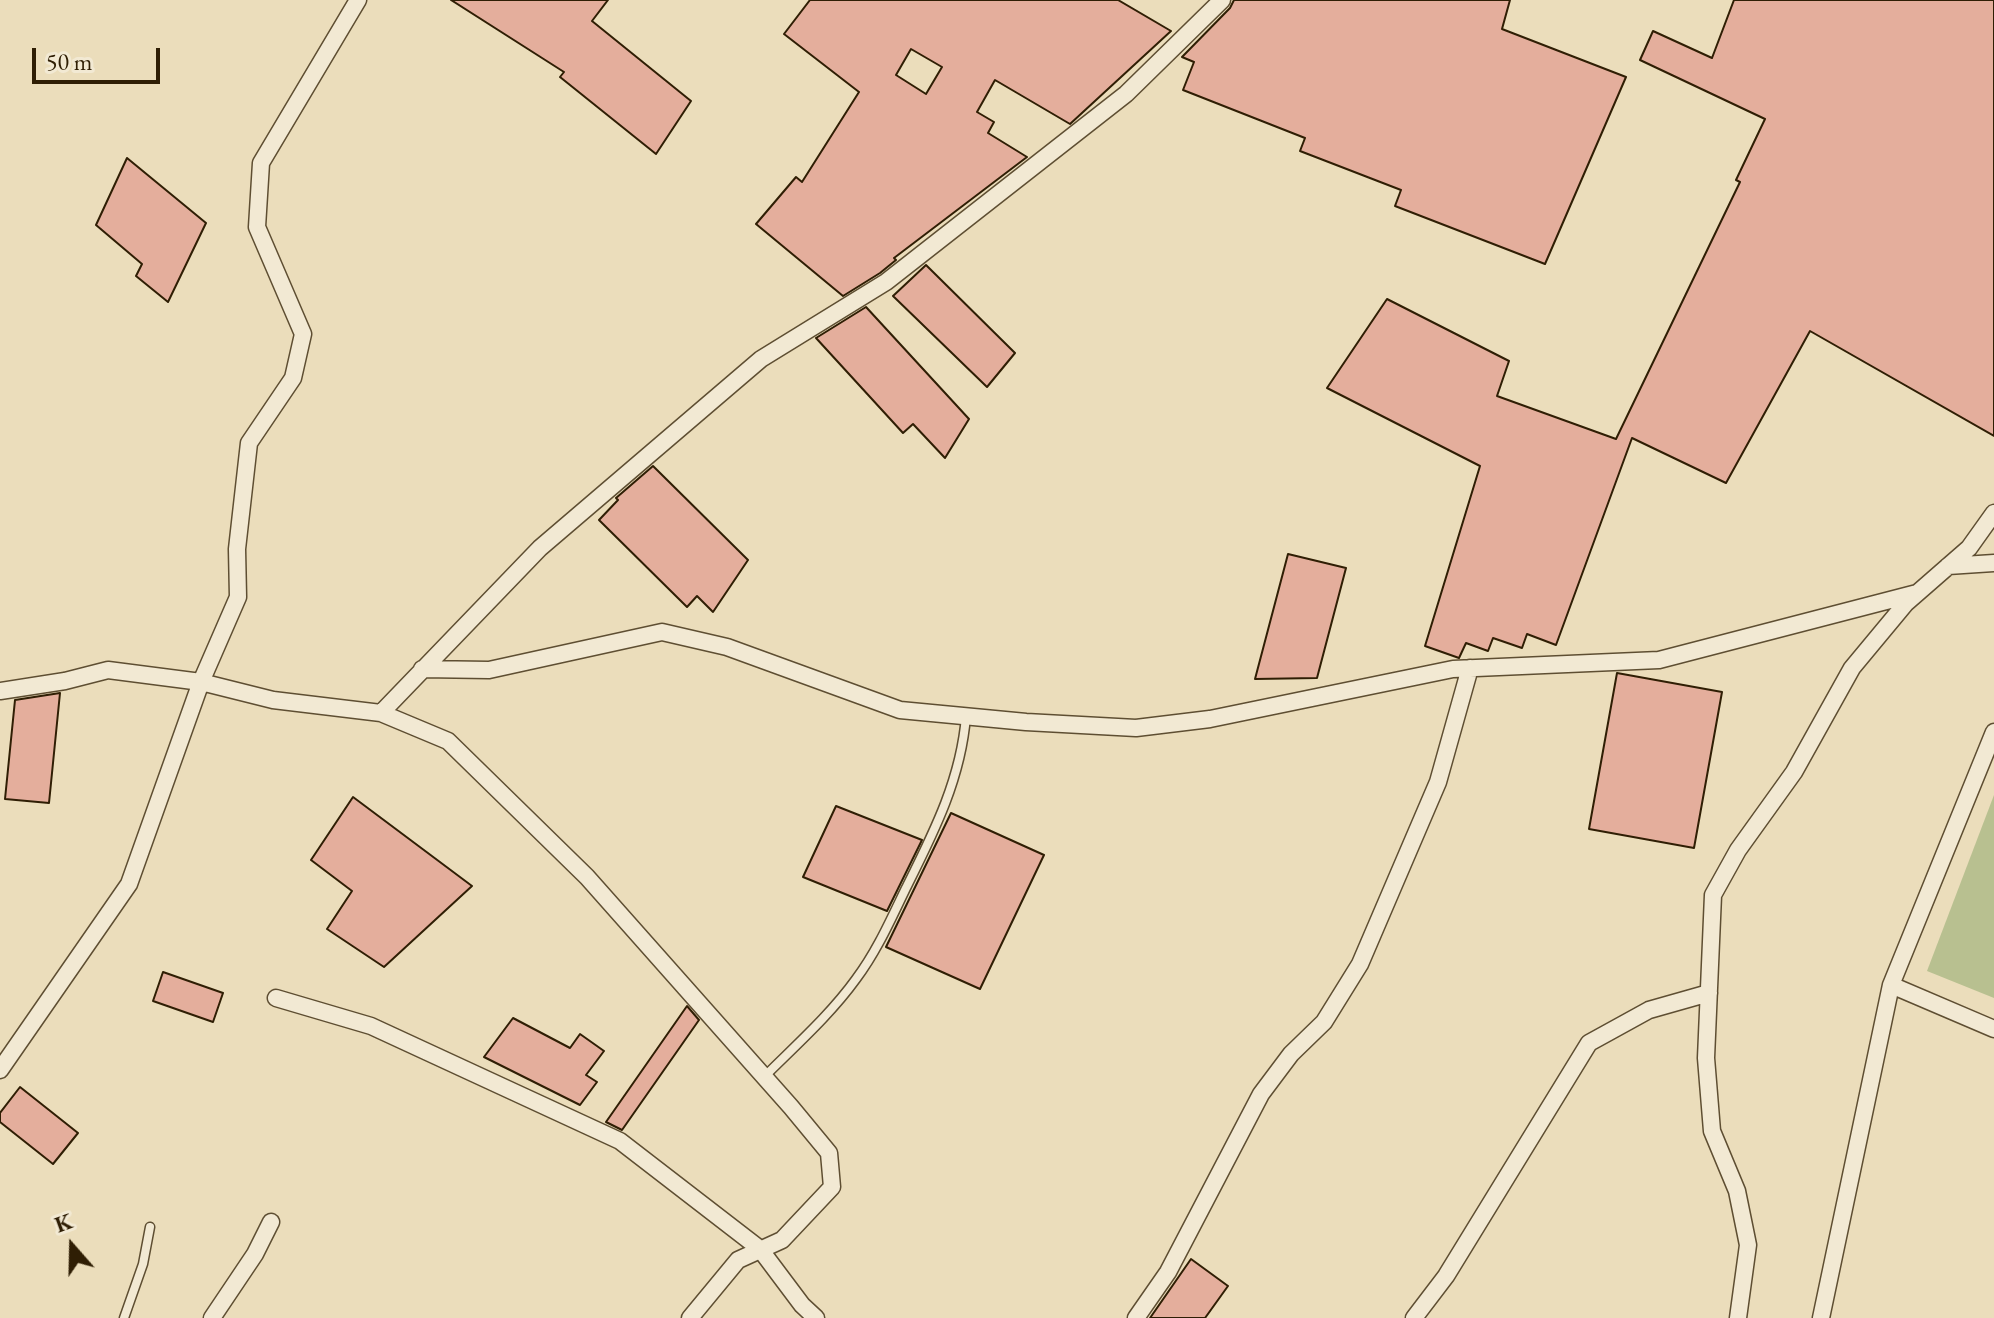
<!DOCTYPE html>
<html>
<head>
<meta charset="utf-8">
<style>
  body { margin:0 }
  #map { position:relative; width:1994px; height:1318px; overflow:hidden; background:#ebddbb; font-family:"EB Garamond",serif }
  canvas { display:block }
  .north { position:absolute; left:32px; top:1206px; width:80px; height:80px; -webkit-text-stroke:6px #f2e9d3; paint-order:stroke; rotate:340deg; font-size:22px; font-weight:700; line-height:32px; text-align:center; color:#2f1e04 }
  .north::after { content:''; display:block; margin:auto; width:28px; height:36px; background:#2f1e04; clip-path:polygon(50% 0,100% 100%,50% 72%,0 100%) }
  .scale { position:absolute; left:32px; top:48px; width:128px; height:36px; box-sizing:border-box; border:4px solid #2f1e04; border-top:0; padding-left:10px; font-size:24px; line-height:28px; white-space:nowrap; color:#2f1e04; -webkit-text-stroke:6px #f2e9d3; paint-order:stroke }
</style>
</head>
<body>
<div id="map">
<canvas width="1994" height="1318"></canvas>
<div class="north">K</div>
<div class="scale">50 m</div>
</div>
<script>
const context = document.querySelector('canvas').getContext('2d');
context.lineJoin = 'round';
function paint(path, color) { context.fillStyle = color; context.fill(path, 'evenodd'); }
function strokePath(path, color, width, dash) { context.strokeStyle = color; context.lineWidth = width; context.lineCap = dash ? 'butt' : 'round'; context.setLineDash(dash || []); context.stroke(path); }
const green = new Path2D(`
  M1994 795V998L1927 971Z`);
const building = new Path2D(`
  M451 0H608L592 21 691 101 656 154 560 77 564 72Z
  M810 0H1118L1171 31 1070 124 995 80 977 112 994 122 988 133 1027 157 894 258 896 260 880 273 843 296 756 224 796 177 802 182 859 92 784 34ZM911 49 942 67 926 94 896 75Z
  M1234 0H1510L1502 29 1626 77 1545 264 1395 206 1401 190 1300 151 1305 138 1183 90 1194 62 1182 57 1230 8Z
  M1734 0H1994V436L1810 331 1726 483 1632 438 1556 645 1527 634 1522 648 1493 638 1488 651 1466 643 1459 658 1425 646 1480 466 1327 388 1387 299 1509 361 1497 396 1616 439 1740 182 1736 180 1765 119 1640 60 1653 31 1712 58Z
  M127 158 206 223 168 302 136 276 142 264 96 225Z
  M926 265 1015 353 987 387 893 296Z
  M866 307 969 419 945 458 913 424 903 433 816 338Z
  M653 466 748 560 713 612 697 596 687 607 599 520 618 500 616 498Z
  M1288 554 1346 568 1317 678 1255 679Z
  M1617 673 1722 692 1694 848 1589 829Z
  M60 693 49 803 5 799 15 700Z
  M353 797 472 886 384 967 327 929 352 891 311 860Z
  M836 806 922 840 887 911 803 877Z
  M951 813 1044 855 980 989 886 947Z
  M163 972 223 993 213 1022 153 1001Z
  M687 1006 699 1020 622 1130 606 1122Z
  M513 1018 570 1048 580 1034 604 1051 586 1075 597 1082 580 1105 484 1057Z
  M20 1087 78 1133 53 1164 0 1122V1113Z
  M1191 1259 1228 1286 1205 1318H1150Z`);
const lane = new Path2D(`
  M764 1077C796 1045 830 1015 856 979 877 951 891 919 906 888 934 832 961 779 966 716
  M124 1318 143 1264 150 1227`);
const street = new Path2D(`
  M1948 566 1994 563
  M422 669 489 670 662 632 727 647 900 710 1026 722 1136 728 1210 719 1453 669 1659 660 1917 593
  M0 691 65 681 108 670 201 682 273 700 381 713 448 741 587 877 791 1107 829 1153 832 1187 782 1240 738 1260 690 1318
  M381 713 540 548 761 359 886 282 1126 94 1222 0
  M1891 985 1994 1029
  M276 998 371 1026 620 1141 760 1249 802 1305 816 1318
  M0 1070 129 884 201 682 238 597 237 549 249 443 293 378 303 334 257 227 261 163 358 0
  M212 1318 255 1254 271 1222
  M1136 1318 1168 1272 1261 1094 1291 1054 1324 1022 1360 964 1438 782 1470 668
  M1414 1318 1446 1276 1589 1043 1649 1010 1709 993
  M1738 1318 1748 1245 1737 1191 1712 1131 1706 1058 1713 895 1738 850 1794 772 1852 668 1906 603 1969 548 1994 513
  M1821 1318 1891 985 1994 732`);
paint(green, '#b8c090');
paint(building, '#e4ae9c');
strokePath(building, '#2f1e04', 2);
strokePath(lane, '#5e4e32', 11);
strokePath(street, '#5e4e32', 19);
strokePath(lane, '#f2e9d3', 8);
strokePath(street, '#f2e9d3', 16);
</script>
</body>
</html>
